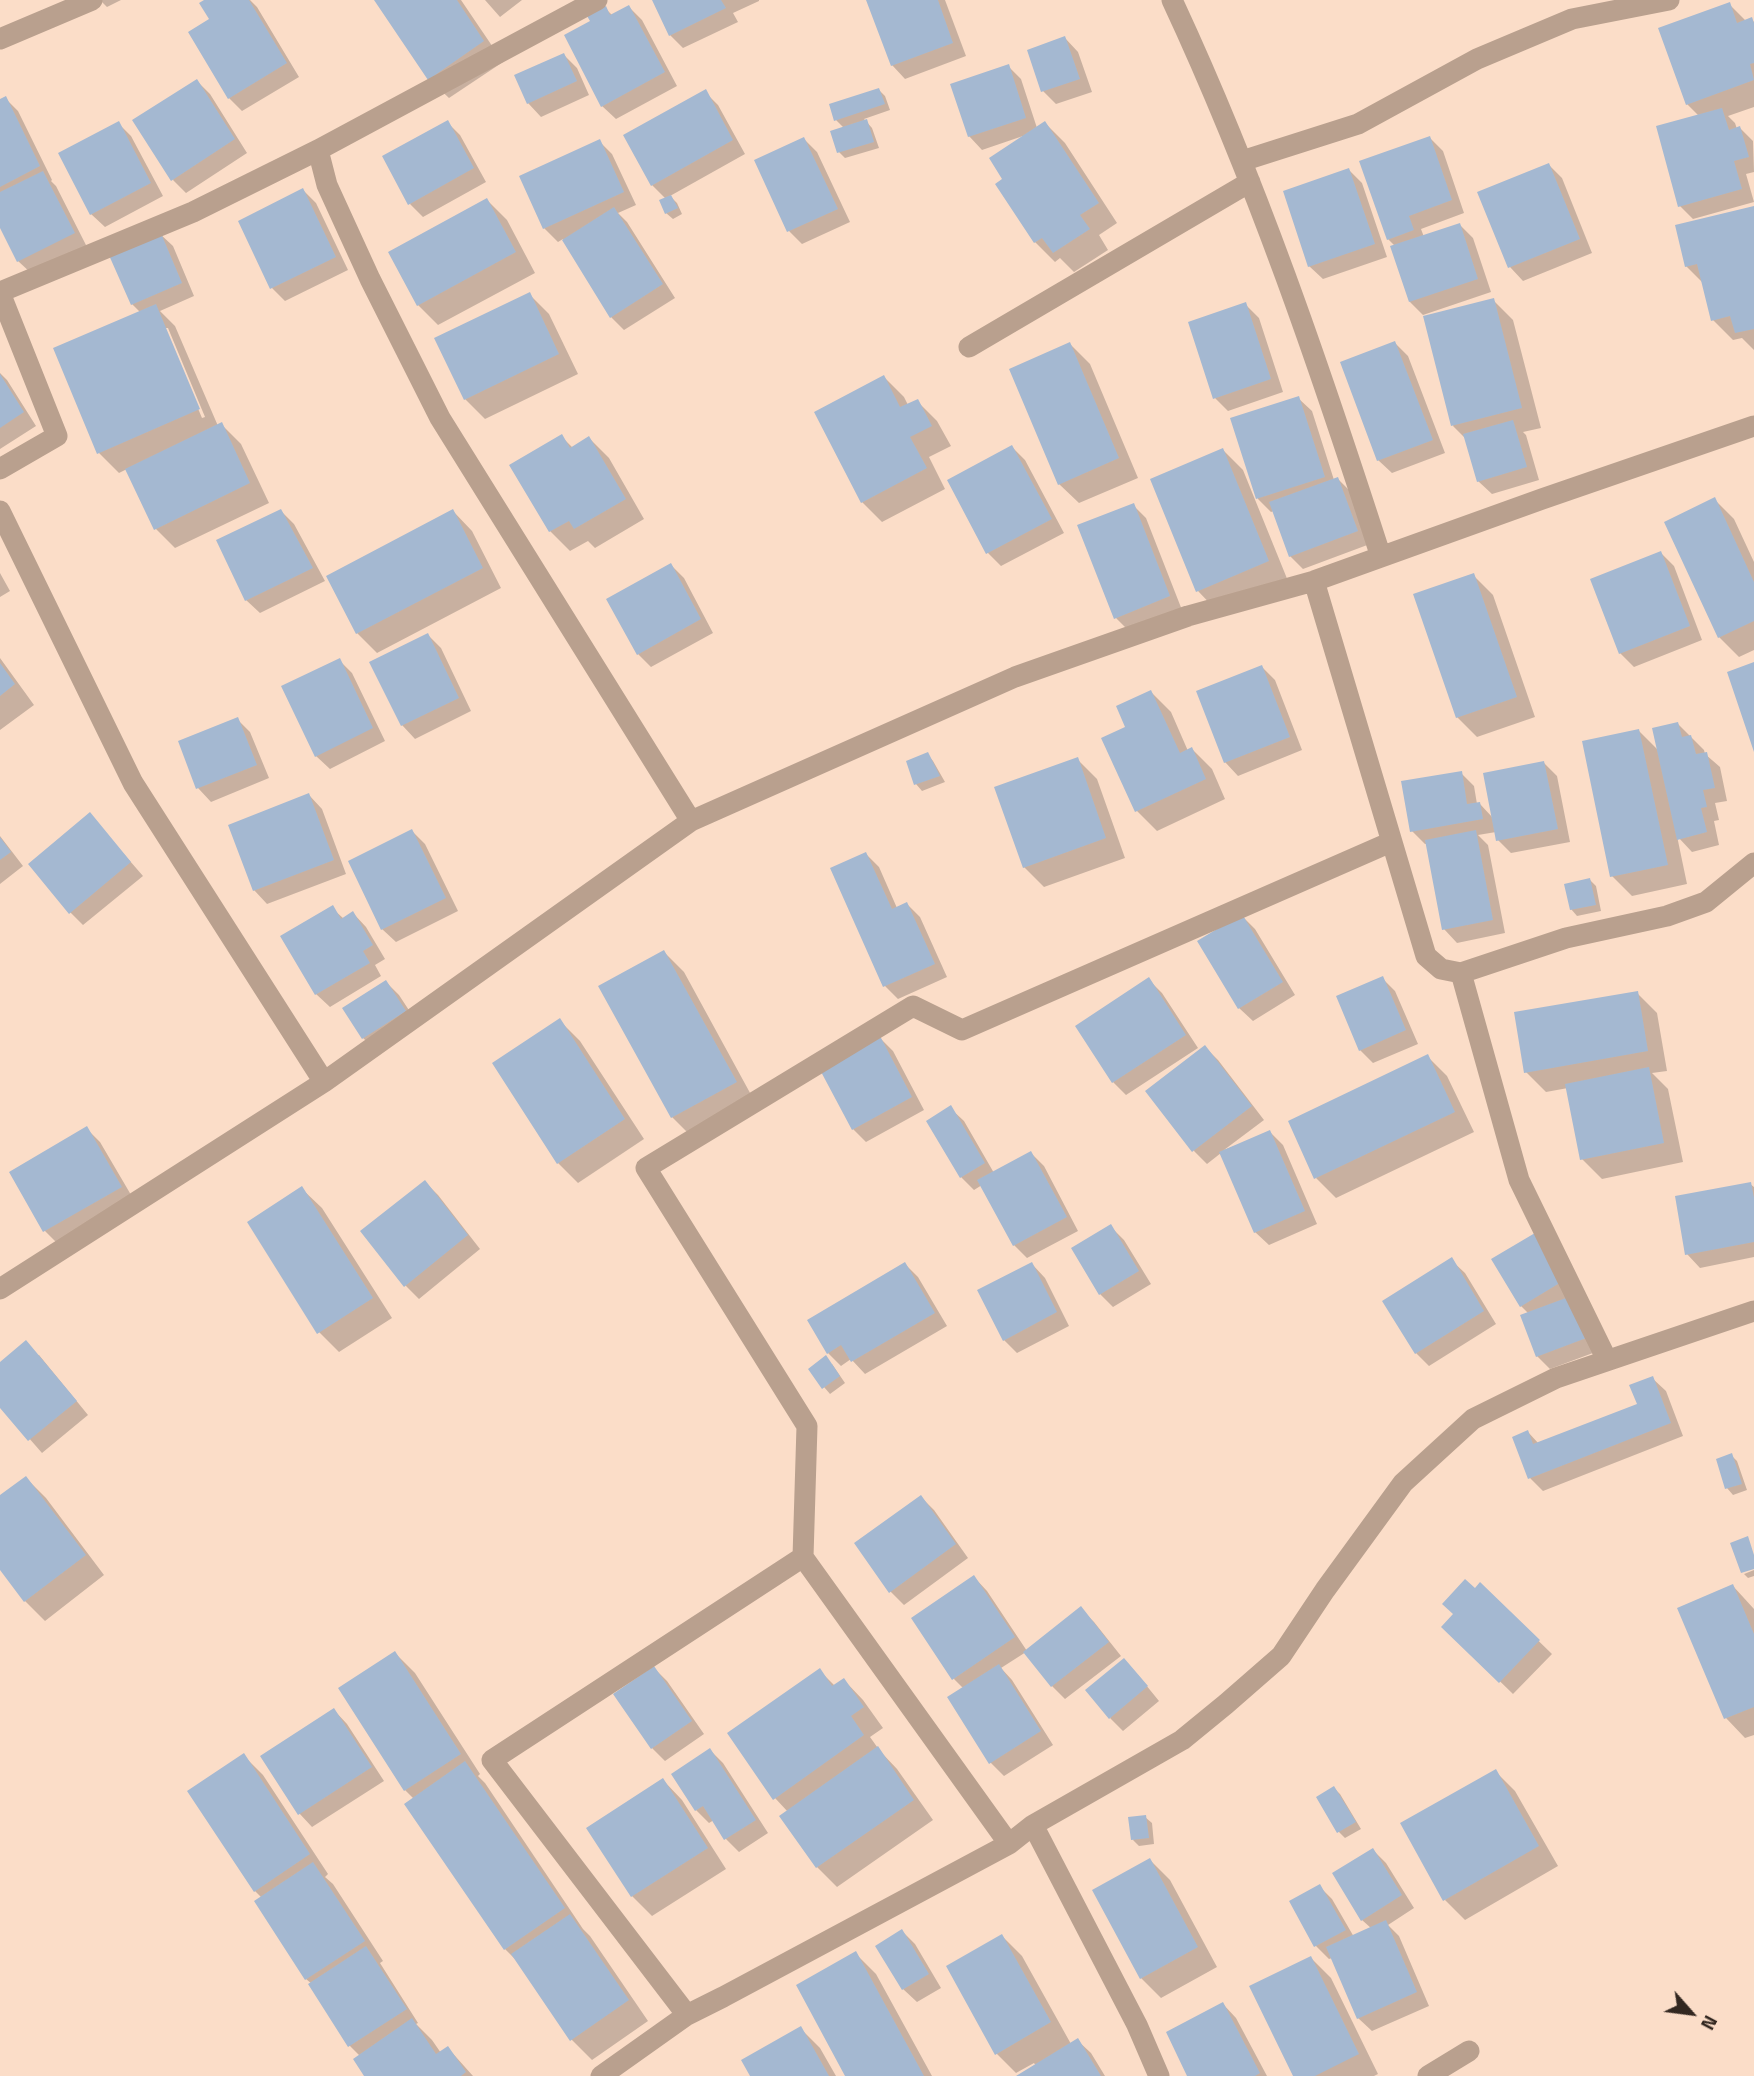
<!DOCTYPE html>
<html>
<head>
<meta charset="utf-8">
<style>
  body { margin:0 }
  #map { position:relative; width:1754px; height:2076px; overflow:hidden; background:#fbddc8; font-family:"Titillium Web",sans-serif }
  canvas { display:block }
  .north { position:absolute; left:1656px; top:1978px; width:70px; height:70px; -webkit-text-stroke:5px #fbddc8; paint-order:stroke; rotate:118deg; font-size:19px; font-weight:700; line-height:28px; text-align:center; color:#322720 }
  .north::after { content:''; display:block; margin:auto; width:24px; height:32px; background:#322720; clip-path:polygon(50% 0,100% 100%,50% 72%,0 100%) }
</style>
</head>
<body>
<div id="map">
<canvas width="1754" height="2076"></canvas>
<div class="north">N</div>
</div>
<script>
const context = document.querySelector('canvas').getContext('2d');
context.lineJoin = 'round';
function paint(path, color) { context.fillStyle = color; context.fill(path, 'evenodd'); }
function strokePath(path, color, width, dash) { context.strokeStyle = color; context.lineWidth = width; context.lineCap = dash ? 'butt' : 'round'; context.setLineDash(dash || []); context.stroke(path); }
const shadow = new Path2D(`
  M100 0H121L107 7Z
  M207 0H250L257 7 299 77 242 111 229 98Z
  M376 0H461L503 62 449 98 429 79Z
  M485 0H522L500 17Z
  M654 0H759V1L733 13 738 22 683 48 670 35Z
  M868 0H945L966 56 905 79 892 65Z
  M1729 4 1746 21 1751 19 1754 22V107L1728 116 1735 123 1737 129 1740 128 1753 141 1754 172 1746 174 1754 202 1693 219 1680 206 1699 116 1687 104Z
  M629 7 642 20 677 86 616 119 602 106 592 22 605 8 613 16Z
  M1065 38 1078 52 1092 92 1056 104 1043 91Z
  M564 55 577 68 589 95 541 117 528 103Z
  M1008 66 1021 79 1037 128 1045 123 1065 143 1117 223 1099 235 1108 250 1074 272 1060 258 1055 262 1035 242 998 184 1005 179 1023 136 982 150 969 136Z
  M197 81 210 94 247 153 186 193 173 180Z
  M879 90 885 96 890 110 864 119 872 128 879 148 845 158 839 152 845 129 836 120Z
  M705 92 718 105 745 154 670 196 677 203 682 214 673 219 666 213V199L652 185Z
  M5 98 18 111 52 180 51 181 56 186 87 247 32 274 18 261 0 224V101Z
  M447 122 460 135 486 182 423 217 410 204Z
  M118 123 131 136 163 196 105 227 91 214Z
  M1430 138 1443 151 1464 213 1421 229 1424 237 1460 225 1473 238 1491 292 1423 315 1410 302 1395 246 1388 239Z
  M804 139 817 152 850 222 802 244 789 231 756 161Z
  M599 141 612 154 636 205 618 213 627 222 675 298 624 330 611 317 563 239 558 242 544 228Z
  M1549 165 1562 178 1592 253 1523 281 1510 267 1480 193Z
  M1349 170 1362 183 1387 257 1323 279 1309 266Z
  M303 190 316 203 348 270 285 301 272 288Z
  M487 200 507 220 535 273 438 325 418 305Z
  M1754 207V350L1742 338 1733 340 1713 320 1704 284 1686 266Z
  M159 233 173 246 194 296 160 311 175 326 218 426 221 424 241 444 269 503 175 548 155 528 127 469 119 473 99 453 141 313 132 304ZM164 328H168L205 417 202 418Z
  M529 294 549 314 578 374 485 419 465 399Z
  M1493 300 1513 320 1541 428 1523 432 1526 435 1539 480 1492 494 1478 481 1467 440 1453 426Z
  M1245 304 1259 318 1283 392 1228 411 1215 398Z
  M1395 343 1408 356 1445 453 1392 473 1378 460Z
  M1070 344 1090 364 1138 478 1079 503 1059 484Z
  M0 373 7 380 36 426 0 449Z
  M884 377 904 397 908 405 917 401 937 421 951 446 929 457 945 489 882 522 862 502Z
  M1298 398 1312 411 1334 480 1338 479 1351 492 1370 544 1303 569 1290 556 1274 511 1271 512 1258 499 1232 419Z
  M561 436 573 448 589 438 609 458 644 519 595 548 588 541 570 551 550 531 512 466Z
  M1012 447 1025 460 1064 533 1001 566 988 553 949 481Z
  M1223 450 1243 470 1288 581 1217 611 1198 591Z
  M1714 499 1734 519 1754 562V650L1739 657 1719 637Z
  M1133 505 1146 518 1182 610 1129 631 1116 618Z
  M281 511 294 524 325 581 260 613 246 600Z
  M453 511 472 531 501 588 377 653 357 633Z
  M1661 553 1674 566 1702 640 1634 667 1620 653Z
  M671 565 684 578 713 633 651 667 638 654Z
  M0 573 10 591 0 597Z
  M1473 575 1493 595 1535 717 1477 737 1457 717Z
  M428 635 441 648 471 711 415 739 402 725Z
  M0 658 34 705 0 730Z
  M339 660 352 673 385 741 330 769 316 756Z
  M1262 667 1275 680 1302 750 1238 776 1225 762Z
  M1151 692 1171 712 1188 751 1192 749 1212 769 1225 799 1157 831 1137 811 1104 739 1127 728Z
  M237 719 250 732 269 778 211 802 198 788 180 742Z
  M1678 724 1704 750 1705 754 1720 767 1727 801 1715 803 1719 820 1714 821 1719 845 1692 852 1677 836 1687 884 1632 896 1612 876 1638 730 1659 751Z
  M927 754 933 761 945 782 922 791 916 784 908 762Z
  M1077 759 1097 779 1125 858 1044 887 1024 867Z
  M1544 763 1557 776 1570 842 1511 853 1498 840 1496 832 1478 835 1488 845 1505 933 1457 943 1444 929 1428 844H1425L1412 831 1461 773 1474 786 1477 804H1480L1493 818Z
  M309 795 322 809 346 874 267 904 254 890Z
  M90 815 143 876 83 925 70 912Z
  M412 831 425 844 458 911 396 942 382 929 350 862Z
  M0 836 23 866 0 884Z
  M866 854 879 867 897 908 907 904 920 917 947 977 898 999 885 986Z
  M1590 880 1596 886 1601 911 1577 916 1571 909Z
  M332 908 344 919 353 913 366 927 385 959 375 965 381 976 330 1007 316 994Z
  M1242 916 1255 929 1295 995 1253 1021 1239 1008Z
  M664 952 684 972 755 1102 692 1137 672 1117Z
  M1382 978 1395 991 1418 1044 1373 1063 1360 1050Z
  M1149 980 1162 993 1198 1048 1126 1095 1113 1082Z
  M386 982 399 995 418 1024 377 1051 363 1038Z
  M1637 993 1657 1013 1667 1071 1652 1073 1668 1089 1683 1162 1602 1179 1582 1159 1568 1088 1546 1092 1526 1072Z
  M560 1021 580 1041 644 1139 578 1183 558 1163Z
  M880 1038 893 1051 924 1110 866 1142 853 1129Z
  M1205 1047 1218 1060 1264 1120 1224 1150 1270 1132 1283 1145 1317 1224 1269 1245 1255 1232 1221 1153 1207 1164 1194 1151Z
  M1427 1056 1447 1076 1474 1132 1336 1198 1316 1178Z
  M950 1108 964 1121 994 1173 1031 1153 1044 1166 1078 1231 1027 1258 1014 1245 982 1185 974 1190 961 1177Z
  M87 1129 100 1142 134 1200 58 1244 45 1231 11 1172Z
  M425 1182 438 1195 480 1249 419 1299 406 1286 363 1232Z
  M1750 1184 1754 1187V1257L1700 1268 1687 1254Z
  M302 1189 322 1208 392 1318 339 1352 319 1332Z
  M1111 1227 1124 1240 1151 1284 1113 1307 1100 1294Z
  M1535 1235 1601 1350 1550 1369 1537 1356 1529 1314 1521 1306 1493 1260Z
  M1451 1260 1465 1273 1496 1324 1429 1366 1416 1353Z
  M905 1264 918 1277 947 1326 865 1374 851 1359 841 1366 828 1353Z
  M1032 1264 1045 1278 1069 1326 1017 1353 1004 1340Z
  M39 1355 88 1415 42 1453 0 1405V1364Z
  M832 1364 845 1383 830 1394 824 1387Z
  M1652 1378 1666 1391 1683 1436 1543 1491 1530 1478 1528 1432 1539 1444 1639 1405Z
  M1731 1455 1737 1461 1747 1490 1733 1495 1727 1488Z
  M26 1478 46 1498 104 1575 45 1621 25 1601 0 1567V1498Z
  M921 1497 934 1510 968 1558 904 1605 890 1591Z
  M1754 1570V1576L1748 1578 1744 1574Z
  M974 1577 987 1591 1027 1651 1081 1609 1094 1622 1121 1656 1065 1699 1052 1686 1026 1652 1001 1668 1012 1680 1053 1745 1004 1776 991 1763 964 1689 954 1679Z
  M1480 1584 1552 1654 1513 1694 1444 1627Z
  M1733 1586 1754 1609V1735L1745 1738 1726 1718 1679 1609Z
  M395 1653 415 1673 480 1774 478 1776 485 1783 583 1929 590 1936 648 2021 592 2060 572 2040 520 1964 505 1949 406 1804 414 1799 405 1790Z
  M654 1668 667 1681 704 1734 665 1761 652 1748Z
  M819 1670 835 1686 844 1680 863 1700 883 1728 870 1737 880 1751 897 1769 933 1820 837 1887 817 1867 788 1812 775 1798Z
  M1137 1674 1159 1701 1123 1731 1110 1718Z
  M334 1710 347 1724 384 1781 312 1827 299 1813Z
  M710 1750 723 1763 768 1833 739 1852 726 1839 714 1820 709 1823 696 1810Z
  M243 1755 263 1775 328 1874 325 1877 333 1884 383 1961 380 1963 418 2023 416 2024 432 2040 441 2053 448 2048 473 2076H366L360 2056 350 2046 310 1985 312 1984 306 1979 262 1898 255 1891Z
  M1495 1771 1515 1791 1558 1866 1465 1920 1445 1900Z
  M663 1780 682 1800 726 1869 652 1916 632 1896 588 1828Z
  M1334 1788 1340 1794 1361 1829 1345 1838 1339 1832Z
  M1145 1817 1152 1823 1154 1844 1139 1846 1133 1840Z
  M1373 1850 1386 1863 1414 1908 1388 1925 1399 1936 1429 2006 1372 2031 1358 2018 1332 1958 1329 1959 1316 1946 1291 1902 1319 1886 1332 1899 1354 1937 1372 1929 1362 1920Z
  M1150 1860 1170 1880 1217 1967 1161 1998 1141 1978Z
  M902 1931 915 1944 941 1988 917 2002 903 1989 877 1946Z
  M1002 1936 1022 1956 1071 2044 1077 2040 1091 2053 1105 2076H1020L1036 2066 1034 2063 1016 2073 996 2053Z
  M856 1954 876 1974 932 2076H847Z
  M1311 1958 1331 1978 1378 2074 1374 2076H1295Z
  M1223 2004 1236 2018 1267 2076H1189Z
  M800 2028 820 2048 836 2076H752Z`);
const building = new Path2D(`
  M204 0H249L287 63 228 99 188 32 209 19 199 3Z
  M374 0H457L484 41 428 80Z
  M652 0H721L726 8 669 36Z
  M866 0H938L953 43 891 66Z
  M1730 2 1737 23 1752 17 1754 23V63L1750 64 1754 80 1686 105 1658 28Z
  M629 5 665 72 601 107 564 35 590 21 587 16 606 6 610 15Z
  M1065 36 1080 79 1041 92 1027 50Z
  M564 53 577 81 527 104 514 75Z
  M1009 64 1026 118 968 137 950 84Z
  M197 79 235 139 171 181 132 120Z
  M879 88 885 104 834 121 829 104Z
  M706 89 733 140 651 186 623 135Z
  M6 96 40 166 0 187V99Z
  M1722 108 1729 130 1740 126 1749 157 1734 161 1742 189 1678 207 1656 126Z
  M867 119 874 142 837 153 830 131Z
  M448 120 474 168 408 205 382 156Z
  M119 121 151 183 90 215 58 153Z
  M1045 121 1099 203 1080 215 1090 229 1053 253 1042 238 1034 243 995 184 1002 179 989 158Z
  M1430 136 1452 200 1409 216 1414 230 1387 240 1359 161Z
  M804 137 838 209 787 232 754 160Z
  M600 139 624 192 543 229 519 176Z
  M1549 163 1580 239 1508 268 1477 192Z
  M1349 168 1375 244 1308 267 1283 191Z
  M43 171 75 233 17 262 0 228V192Z
  M303 188 336 257 270 289 238 221Z
  M671 195 678 208 665 214 659 200Z
  M487 198 516 252 417 306 388 252Z
  M1754 206V329L1735 333 1730 316 1711 321 1697 264 1685 267 1675 225Z
  M614 207 663 284 610 318 562 240Z
  M1460 223 1478 279 1409 302 1390 246Z
  M160 231 182 283 131 305 108 253Z
  M530 292 559 354 464 400 434 338Z
  M1494 298 1522 408 1451 426 1423 316Z
  M1246 302 1271 379 1213 399 1188 322Z
  M156 304 200 409 97 454 53 348Z
  M1395 341 1433 440 1377 461 1340 362Z
  M1070 342 1119 458 1058 485 1009 369Z
  M0 374 24 412 0 428Z
  M884 375 900 407 918 399 932 426 910 437 927 468 861 503 814 412Z
  M1299 396 1325 477 1256 499 1230 418Z
  M1513 420 1527 467 1477 482 1463 434Z
  M222 422 250 483 154 530 125 469Z
  M562 434 570 448 589 436 626 499 574 529 569 521 549 532 509 465Z
  M1012 445 1052 519 986 554 947 480Z
  M1223 448 1269 561 1196 592 1150 479Z
  M1338 477 1358 531 1289 557 1269 502Z
  M1715 497 1754 582V621L1718 638 1664 522Z
  M1134 503 1170 596 1114 619 1077 525Z
  M281 509 313 568 245 601 216 540Z
  M453 509 483 568 356 634 326 576Z
  M1661 551 1690 626 1619 654 1590 579Z
  M671 563 701 619 637 655 606 599Z
  M1474 573 1517 697 1456 718 1413 594Z
  M428 633 459 698 401 726 369 662Z
  M340 658 373 728 315 757 281 686Z
  M1754 662V752L1727 672Z
  M0 663 15 684 0 696Z
  M1262 665 1290 737 1224 763 1196 691Z
  M1151 690 1180 753 1192 747 1206 779 1135 812 1101 738 1125 727 1116 706Z
  M238 717 257 765 196 789 178 741Z
  M1678 722 1682 737 1691 735 1696 754 1707 752 1715 788 1703 790 1707 807 1701 808 1707 832 1677 840 1652 728Z
  M1639 729 1668 865 1610 877 1582 741Z
  M928 752 940 776 914 785 906 761Z
  M1078 757 1106 838 1023 868 994 787Z
  M1544 761 1558 829 1496 841 1483 773Z
  M1462 771 1467 804 1480 802 1483 819 1410 832 1401 781Z
  M309 793 334 860 253 891 228 825Z
  M90 812 131 862 69 914 28 864Z
  M412 829 446 898 381 930 348 861Z
  M1476 830 1493 920 1442 930 1425 840Z
  M0 837 11 852 0 860Z
  M866 852 892 909 907 902 935 964 883 987 830 868Z
  M1590 878 1596 905 1570 910 1564 884Z
  M333 905 341 919 353 911 373 945 363 951 370 963 315 995 280 936Z
  M1242 914 1283 982 1238 1009 1197 941Z
  M664 950 737 1082 671 1118 598 986Z
  M1383 976 1406 1030 1359 1051 1336 996Z
  M1149 977 1186 1035 1112 1083 1075 1026Z
  M386 980 406 1011 362 1039 342 1008Z
  M1638 991 1648 1051 1524 1073 1514 1012Z
  M560 1018 625 1119 557 1164 492 1063Z
  M880 1036 912 1097 852 1130 819 1068Z
  M1205 1045 1252 1106 1192 1152 1145 1091Z
  M1428 1054 1455 1112 1314 1179 1288 1121Z
  M1649 1067 1664 1143 1580 1160 1565 1084Z
  M951 1105 985 1163 960 1178 926 1121Z
  M87 1126 122 1187 43 1232 9 1172Z
  M1270 1130 1305 1211 1254 1233 1219 1152Z
  M1031 1151 1067 1217 1013 1246 977 1180Z
  M425 1180 468 1235 404 1287 360 1231Z
  M1751 1182 1754 1198V1242L1685 1255 1675 1196Z
  M302 1186 373 1298 317 1334 247 1222Z
  M1111 1224 1139 1271 1099 1295 1071 1248Z
  M1535 1233 1563 1281 1520 1307 1491 1259Z
  M1452 1257 1484 1311 1415 1354 1382 1301Z
  M905 1262 935 1313 851 1362 841 1345 827 1354 807 1320Z
  M1032 1262 1057 1312 1003 1341 977 1290Z
  M1574 1295 1589 1337 1536 1357 1520 1315Z
  M26 1340 77 1401 28 1441 0 1408V1362Z
  M826 1355 840 1376 822 1389 808 1369Z
  M1653 1376 1671 1423 1528 1479 1512 1437 1528 1430 1533 1444 1637 1404 1629 1385Z
  M1732 1453 1742 1484 1725 1489 1716 1459Z
  M26 1476 86 1555 24 1602 0 1570V1495Z
  M921 1495 956 1544 889 1593 854 1543Z
  M1748 1536 1754 1555V1569L1741 1573 1730 1543Z
  M974 1575 1015 1637 952 1680 911 1618Z
  M1465 1579 1475 1588 1480 1582 1540 1640 1499 1683 1441 1627 1453 1614 1442 1604Z
  M1733 1584 1754 1634V1707L1724 1719 1677 1608Z
  M1081 1606 1109 1642 1051 1687 1023 1652Z
  M395 1651 461 1754 404 1791 338 1688Z
  M1124 1658 1148 1686 1109 1719 1085 1690Z
  M999 1664 1041 1731 989 1764 947 1697Z
  M654 1666 692 1721 651 1749 613 1694Z
  M820 1668 832 1686 844 1678 864 1707 851 1716 864 1735 773 1800 727 1733Z
  M334 1708 372 1767 298 1815 260 1756Z
  M878 1746 914 1800 816 1868 779 1816Z
  M710 1748 756 1820 724 1840 703 1806 695 1811 671 1774Z
  M244 1753 310 1854 254 1892 187 1791Z
  M465 1761 565 1908 504 1950 404 1804Z
  M1496 1769 1539 1846 1443 1901 1400 1823Z
  M663 1778 708 1848 631 1897 586 1828Z
  M1334 1786 1356 1822 1337 1833 1316 1797Z
  M1146 1815 1149 1838 1131 1840 1128 1817Z
  M1373 1848 1402 1895 1361 1921 1332 1873Z
  M1150 1858 1198 1947 1140 1979 1092 1890Z
  M313 1862 365 1941 305 1980 254 1901Z
  M1320 1884 1346 1930 1314 1947 1289 1901Z
  M570 1914 629 2000 570 2041 511 1954Z
  M1386 1920 1417 1992 1357 2019 1326 1947Z
  M902 1929 929 1974 902 1990 875 1946Z
  M1002 1934 1051 2022 995 2055 946 1966Z
  M366 1946 407 2009 348 2047 308 1984Z
  M856 1951 924 2076H845L796 1985Z
  M1311 1956 1359 2054 1315 2076H1293L1249 1986Z
  M1223 2002 1260 2073 1255 2076H1187L1166 2032Z
  M412 2018 436 2054 448 2046 466 2072 461 2076H364L353 2059Z
  M801 2026 829 2076H750L741 2060Z
  M1078 2038 1101 2076H1016Z`);
const street = new Path2D(`
  M1172 0C1256 180 1320 368 1381 557
  M0 39 92 0
  M318 150 327 185 370 279 440 418 691 821
  M1242 161 1358 124 1477 59 1572 19 1669 0
  M0 292 193 212 318 150 597 0
  M0 293 57 436 0 469
  M969 347 1250 182
  M0 511 133 783 324 1082
  M1314 581 1426 956 1441 969 1461 973 1566 938 1667 916 1706 902 1754 863
  M1461 973 1519 1180 1607 1360
  M0 1289 324 1082 691 821 1015 677 1188 616 1314 581 1542 499 1754 426
  M803 1557 807 1426 646 1168 913 1006 962 1030 1391 842
  M1033 1825 1137 2025 1159 2076
  M687 2015 492 1760 803 1557 1009 1844
  M601 2076 687 2015 723 1997 1009 1844 1033 1825 1182 1740 1226 1704 1281 1656 1325 1590 1403 1483 1473 1419 1556 1378 1754 1311
  M1428 2076 1469 2051`);
paint(shadow, '#0003');
paint(building, '#a4b8d1');
strokePath(street, '#b9a08e', 21);
</script>
</body>
</html>
